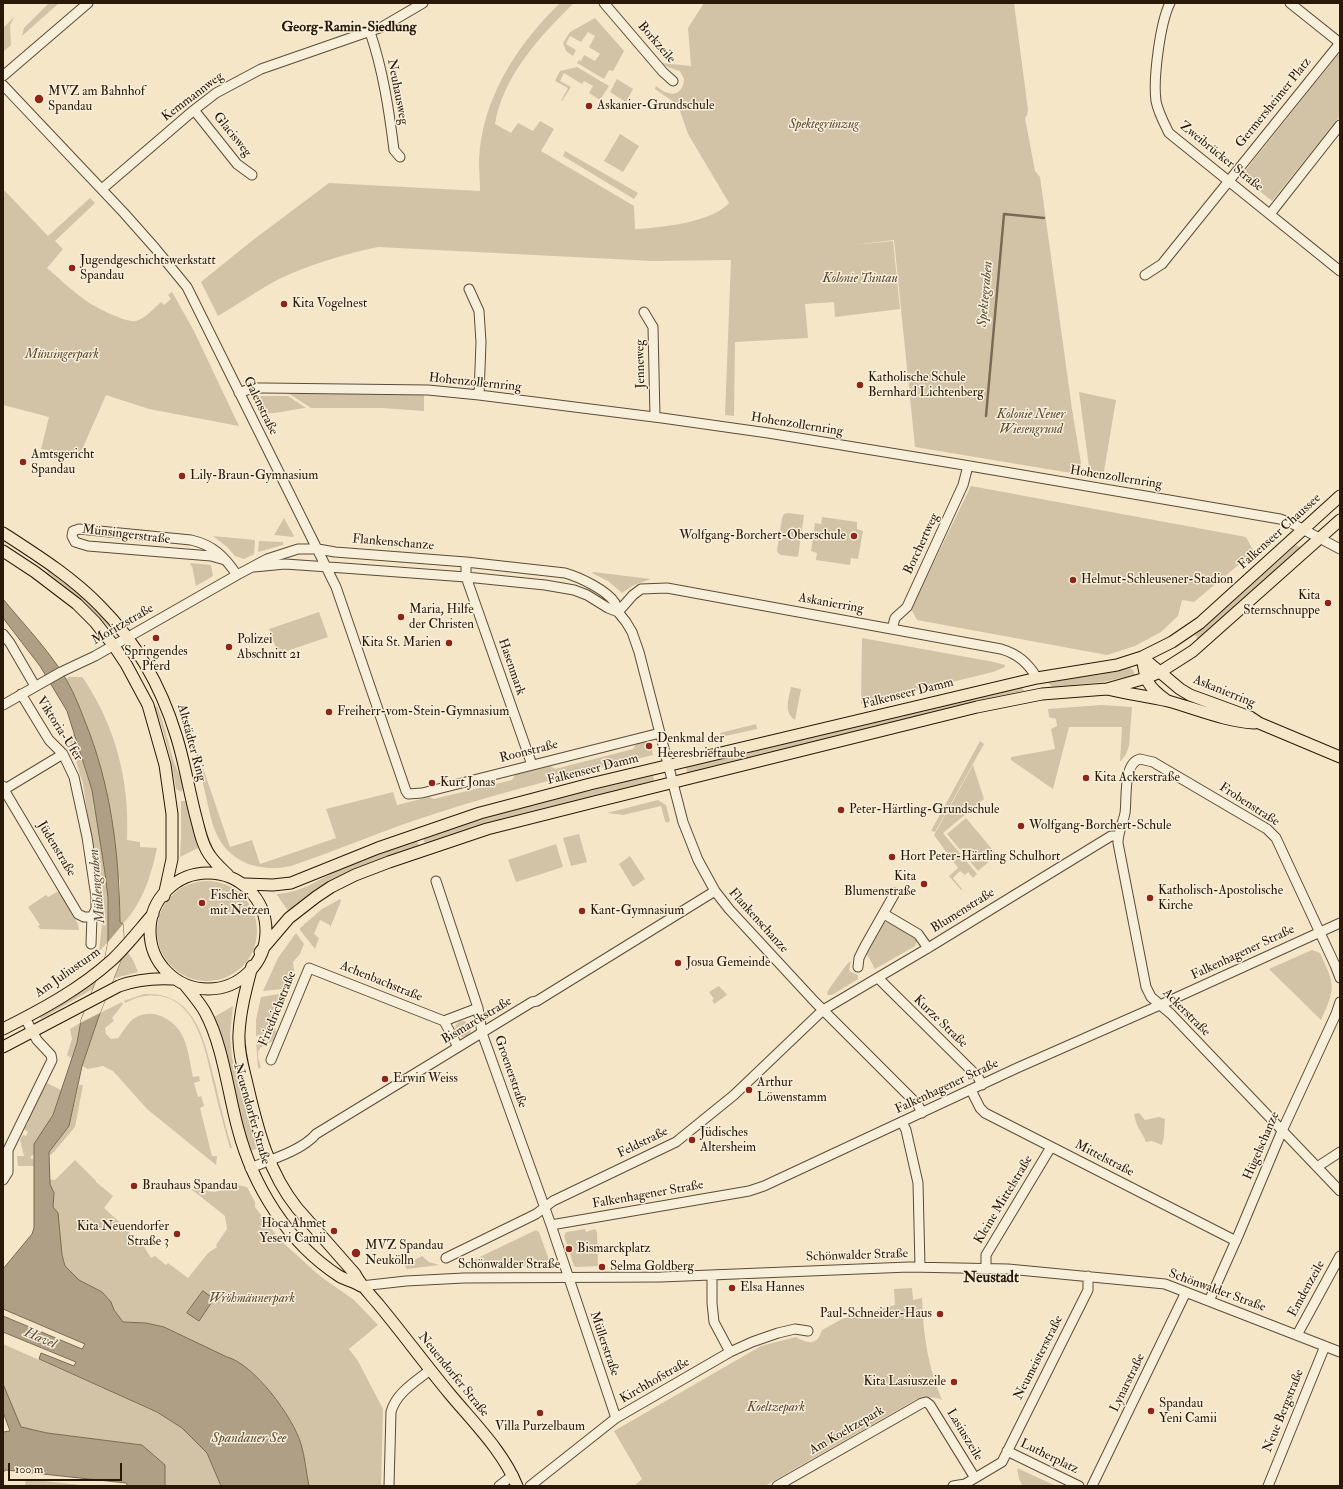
<!DOCTYPE html>
<html>
<head>
<meta charset="utf-8">
<style>
  body { margin:0 }
  #map { position:relative; width:1343px; height:1489px; overflow:hidden; background:#f4e6c7; font-family:"IM FELL Double Pica",serif }
  canvas { display:block }
  .frame { position:absolute; inset:0; border:4px solid #2a1906; pointer-events:none }
  .scale { position:absolute; left:8px; top:1463px; width:114px; height:18px; box-sizing:border-box; border:2px solid #2a1906; border-top:0; padding-left:5px; font-size:12px; line-height:14px; white-space:nowrap; color:#2a1906; -webkit-text-stroke:3px #f8efdb; paint-order:stroke }
</style>
</head>
<body>
<div id="map">
<canvas width="1343" height="1489"></canvas>
<div class="frame"></div>
<div class="scale">100 m</div>
</div>
<script>
const context = document.querySelector('canvas').getContext('2d');
context.lineJoin = 'round';
function paint(path, color) { context.fillStyle = color; context.fill(path, 'evenodd'); }
function strokePath(path, color, width, dash) { context.strokeStyle = color; context.lineWidth = width; context.lineCap = dash ? 'butt' : 'round'; context.setLineDash(dash || []); context.stroke(path); }
function label(font, color, halo, rows, align = 'center') {
  context.font = font + ' "IM FELL Double Pica",serif'; context.lineWidth = 3; context.setLineDash([]); context.textBaseline = 'middle'; context.strokeStyle = halo; context.fillStyle = color; for (const [text, x, y, turn = 0] of rows) {
    context.save(); context.translate(x, y); context.rotate((+turn || 0) * Math.PI / 180); context.textAlign = isNaN(turn) ? turn : align; if (halo) context.strokeText(text, 0, 0); context.fillText(text, 0, 0); context.restore();
  }
}
const green = new Path2D(`
  M49 3H59L22 36 24 28Z
  M560 3H574C540 36 503 76 495 124L511 133 518 123 533 131 540 121 554 129 541 151 634 206 635 229C660 228 713 222 729 203L688 134 678 105 655 89 656 86C660 89 664 92 668 93 678 96 684 88 684 79L680 71 670 68 661 63 691 66 688 28 704 3H1014L1028 110 1027 115 1025 118 1035 171 1040 177 1072 409 1083 475 915 447 894 240 853 245 893 241 900 309 835 317 834 302 805 304 808 338 735 342 734 416 725 415 731 260 652 261 378 247C345 254 311 264 281 278 259 289 239 304 218 316L201 282 253 240 329 183 480 191C480 181 479 170 479 160 482 98 517 45 560 3Z
  M15 16 10 25 11 45 3 52V28Z
  M595 18 624 51 613 71 609 70 604 79 577 63 579 60 581 61 584 55 595 61 600 54 589 47 595 36 588 32 581 42 570 36 566 44 576 50 573 56 566 51 563 43 570 32Z
  M1338 54 1340 55V116L1272 201 1241 176Z
  M577 67 609 86 600 100 589 93 593 86 584 81 582 84 564 73 560 81 571 87 562 101H561L568 88 555 81 560 71Z
  M617 79 633 89 626 102 610 92Z
  M620 134 639 146 623 172 604 161Z
  M565 151 638 193 634 199 563 156Z
  M3 189 48 236 90 198 95 203 55 241 63 249 47 268C60 279 73 292 88 302 97 308 126 323 136 321 146 318 153 309 161 302L164 305 171 299 168 295 172 292 194 331 239 426 149 409 106 395 80 454 41 449 49 417 3 405Z
  M1079 392 1116 400 1103 477 1090 474Z
  M288 393H421L424 394V411L382 408H311Z
  M258 396H288L306 408C292 409 280 414 266 413Z
  M971 486 1246 537 1254 552 1194 602 1182 600 1178 616 1161 632 1135 646 1107 655 917 620 911 609Z
  M788 513 804 515 798 557 781 555 778 553 777 550 782 518 784 514Z
  M822 517 857 522V529L863 531 858 559 851 558 850 565 816 560 817 553 811 551 815 523 821 524Z
  M284 518 294 536 293 537 274 535Z
  M213 536 255 540 254 554 244 559 235 556 227 547Z
  M259 541 283 542V545L258 552Z
  M1296 545 1301 547 1198 639 1195 635Z
  M191 563 211 565 213 576 196 586 192 566 190 565Z
  M48 570 76 591 112 627 110 628 84 602 47 572Z
  M593 572 651 579 634 585 622 593 608 581 592 573Z
  M319 612 328 637 278 654 269 629Z
  M862 638 994 662 1005 665V667L993 672 861 704Z
  M1130 668 1133 670 1135 675 1103 682 1052 687 1048 683 1049 681 1097 675Z
  M69 677H82L85 681C116 728 130 783 127 840L140 842V847L157 848C151 876 143 902 123 924L120 922V881L69 686 66 679Z
  M1021 686 1024 691 687 773 686 767Z
  M791 687 801 689 795 720C783 712 789 699 791 687Z
  M1101 705 1132 707 1129 746 1126 754 1120 762 1122 727H1069L1053 789 1011 760V757L1055 749 1051 729 1057 726 1056 719 1049 717 1048 709Z
  M157 706C164 723 168 741 173 759 176 769 182 778 183 789L181 792 176 789C172 761 165 734 155 707Z
  M756 724 757 729 721 737 720 733Z
  M191 733 230 847 252 840 260 864 336 838 326 809 393 792 397 805 429 797 434 799 512 780 517 772 547 764 555 769 633 749 638 741 649 739 653 755C579 773 504 791 431 815 384 830 338 850 291 866 263 872 234 865 219 839 211 825 209 808 205 792 200 773 196 753 191 733Z
  M74 734 92 790 105 873 108 898V942L99 951 102 924 98 884 83 784 69 739Z
  M980 741 984 744 935 832 931 831Z
  M973 765 984 799 943 833 977 874 973 878 968 872 965 875 960 871 953 878 962 889 961 890 949 876 958 868 934 835Z
  M653 775 654 781 516 815 425 844 423 838C498 811 576 795 653 775Z
  M658 800 666 805 670 821 667 823 665 821 661 806 623 815 607 813Z
  M181 801H186L198 848 180 857 181 839Z
  M966 818 997 855 978 871 947 834Z
  M579 834 587 862 571 866 563 838Z
  M417 840 419 846C373 862 326 880 289 912L277 895V894C304 892 319 879 342 868 366 857 392 849 417 840Z
  M556 844 563 867 516 882 508 860Z
  M630 856 645 879 633 887 619 864Z
  M157 931a50 50 0 1 1 100 0a50 50 0 1 1-100 0Z
  M59 891 78 924 79 930 40 929 38 926 40 925 28 907 46 895 48 897Z
  M340 899 341 901 330 928V925L320 920 314 934 319 938 315 949 300 930V928L322 909Z
  M887 922 909 933 917 941 915 946 875 969 867 954 868 951 884 923Z
  M296 933 304 944 300 954 293 962 294 971 287 986 282 989 263 991 278 958Z
  M1312 950 1320 953C1335 986 1336 987 1321 1020L1269 969Z
  M127 951 133 960 138 972 108 980 41 1019 39 1014Z
  M851 961 849 970 851 972 858 975V979L832 995H828L827 993 829 989 847 964Z
  M719 986 727 995 714 1004 712 1000 714 999 709 992Z
  M285 993 268 1033 256 1036V1020L261 997Z
  M144 994C197 991 205 1043 215 1082 220 1104 225 1126 232 1148H230C224 1126 218 1105 213 1083 205 1047 195 990 145 996 138 997 131 1000 125 1003L124 1001Z
  M122 1002 123 1004 112 1018 114 1021 105 1028 106 1034 111 1039 118 1038C123 1032 127 1024 133 1019 150 1007 171 1017 181 1033 188 1045 190 1063 193 1077L199 1076 200 1081 194 1083 198 1097 201 1096 204 1106 200 1108 212 1156H217L216 1165 147 1109 113 1071 103 1066 88 1069 82 1066 100 1013Z
  M233 1006 230 1034 232 1058 259 1148 250 1151 246 1139 222 1043 214 1017Z
  M455 1029a8 8 0 1 1 16 0a8 8 0 1 1-16 0Z
  M80 1023 77 1043 71 1058 67 1055 72 1039 70 1029Z
  M274 1027 278 1035C269 1050 251 1040 261 1067L258 1069 256 1040 271 1035Z
  M47 1083 61 1090 53 1115 34 1144V1155L31 1156V1159H34V1166H18L17 1156H24L20 1140 23 1135 26 1136 28 1132 24 1129 29 1122 27 1121Z
  M79 1085H83L75 1127 52 1154 49 1155V1152L69 1126Z
  M1139 1113 1145 1120 1159 1117 1165 1119C1164 1128 1165 1136 1162 1145L1152 1141 1146 1142C1144 1136 1141 1133 1138 1127 1136 1123 1135 1118 1134 1114Z
  M75 1160 96 1181V1182L113 1196 104 1208 125 1227 140 1246 143 1245 151 1258 155 1256 166 1265 168 1263 188 1278 208 1253 217 1247 216 1245 227 1229 225 1216 191 1189 215 1192 238 1185 247 1187 255 1202V1207L280 1240 320 1276 354 1300 378 1325 349 1349 358 1361 383 1409 381 1486H309C306 1472 305 1457 301 1444 293 1417 254 1364 227 1357L164 1327 146 1323 123 1322 114 1310 111 1302 102 1292 79 1280 65 1266 62 1255 58 1213 53 1207 54 1193 50 1184 49 1179 55 1180Z
  M585 1229 586 1232 595 1229 597 1232 598 1266 576 1267 574 1266 564 1236 566 1232Z
  M536 1230 539 1232 549 1260 544 1266 463 1265Z
  M422 1256 429 1262 439 1265 407 1269 404 1265Z
  M912 1288 913 1300 922 1298C923 1333 928 1368 942 1400 933 1396 925 1397 915 1400L765 1486H634L642 1479 614 1431 761 1346 796 1337C808 1344 817 1346 822 1330L842 1319 895 1305 894 1289Z
  M3 1344 157 1412 182 1428 207 1453 221 1486H165V1465L142 1445 47 1433 20 1428 3 1384Z
  M1017 1468 1056 1486H1023L1019 1479Z
  M26 1479 89 1486H25Z`);
const water = new Path2D(`
  M3 599C21 621 41 642 57 665 69 682 77 700 84 719 111 784 119 852 120 922L123 924 124 940 121 960 100 1013 82 1066 69 1126 49 1152 50 1184 54 1193 53 1207 58 1213 62 1255 65 1266 79 1280 102 1292 111 1302 114 1310 123 1322 146 1323 164 1327 227 1357C254 1364 293 1417 301 1444 305 1457 306 1472 309 1486H221L207 1453 182 1428 157 1412 39 1359 41 1353 74 1366 76 1362 3 1332V1316L82 1349 85 1344 3 1309V1269L32 1234 34 1228V1144L53 1115 77 1043 81 1020 105 958 108 942V898L105 873 92 790 67 711 40 666 3 618Z
  M203 1291 214 1299 199 1321 187 1313Z
  M3 1384 21 1427 47 1433 142 1445 165 1465V1486H128L126 1483 6 1470 3 1472V1432L10 1431 3 1412Z`);
const pier = new Path2D(`
  M123 924 124 940 121 960 100 1013 80 1023 105 958 108 942Z`);
const stream = new Path2D(`
  M986 416 1004 214 1044 218`);
const minor = new Path2D(`
  M604 3 663 72 673 81
  M1170 3C1160 23 1153 79 1156 101 1158 112 1164 123 1169 133L1340 271
  M1290 3 1340 43
  M370 32C383 70 389 110 394 150L400 157
  M3 76 88 3
  M3 85 124 213 155 248 187 287 336 587 406 791 408 794 422 793 660 733
  M194 110 237 164 252 175
  M102 189 194 110 216 93 261 69 382 27 423 3
  M1270 214 1340 125
  M1145 275 1162 264 1340 43
  M469 289 479 311 481 342 479 395
  M644 312 653 327 655 417
  M239 393 252 388H264L428 390 479 395 662 418 768 433 958 464 1280 519 1293 524 1340 549
  M225 560 211 556 88 546 75 542 72 536 73 531 79 529 191 540C213 545 224 556 237 575
  M466 562V577L532 765
  M254 567 285 564 343 568 466 577 545 585 574 590 587 595 608 608 618 612 626 622 632 632 639 652 683 822 698 860 715 891 729 909 815 1002 918 1105 922 1113
  M618 612 633 595 641 589 667 588 1001 649C1018 654 1028 663 1037 678
  M892 629 895 618 907 607 963 485 968 466
  M3 634 10 643 35 686
  M21 694 49 740 63 754 74 777 87 837 96 897V909L92 917 91 944
  M3 705 61 672 95 656 237 575 267 559 298 549H318L335 552 466 562 565 573C579 577 607 590 615 603 616 605 617 609 618 612
  M3 786 6 793 78 914 84 917H92
  M5 789 63 754
  M436 881 478 1008 482 1033 551 1225 616 1418
  M884 914 918 934 928 948
  M858 967 859 958 865 946 895 893
  M878 978 978 1077 982 1085
  M1340 978 1335 965 1276 838 1267 829 1153 762 1140 759C1123 763 1127 799 1125 813 1123 823 1118 832 1118 843L1146 987 1151 997 1171 1014 1340 1191
  M444 1021 478 1008
  M271 1060 309 968 444 1021 458 1047
  M971 1090 980 1108 985 1113 1236 1241
  M902 1122 906 1130 918 1183 920 1267
  M1317 1167 1340 1152
  M250 1168C270 1160 303 1150 316 1134L532 1002 537 1001 715 891
  M3 1180 8 1172V1150L52 1060 51 1055 37 1040 25 1018
  M551 1225 749 1191 764 1186 1017 1068 1160 1005 1340 923
  M446 1258 536 1214 553 1201 676 1142 734 1095 823 1010 928 948 1111 836H1118
  M986 1269V1255L1051 1147
  M712 1276V1303L714 1322 730 1352
  M361 1286 406 1281 464 1278 661 1277 909 1267 1008 1269 1165 1284 1340 1352
  M1209 1301 1238 1236 1282 1131 1336 1014 1340 1002
  M1297 1335 1340 1256
  M1007 1451 1079 1486
  M389 1486 391 1412C396 1393 415 1382 430 1370
  M499 1486 513 1475
  M530 1486 616 1418 730 1352 752 1342 778 1333 795 1329 808 1331
  M777 1486 922 1403 926 1402 930 1405 975 1478
  M953 1486 965 1484 1002 1462 1088 1290V1276
  M1092 1486 1186 1292
  M1268 1486 1325 1346`);
const major = new Path2D(`
  M3 533C37 555 72 577 100 606 136 642 161 686 176 735 185 763 189 792 197 821 200 833 203 847 211 857 216 864 222 869 228 875
  M3 551 35 572 77 604 95 622 114 646 126 664 148 705 165 765 172 814V859L164 896
  M1142 657 1180 689 1190 695 1250 717 1259 723 1340 757
  M1142 657C1146 681 1146 685 1166 700
  M1107 689C1127 694 1148 696 1168 701 1197 709 1224 721 1254 723
  M150 931a58 58 0 1 1 116 0a58 58 0 1 1-116 0Z
  M245 884 273 885 291 883 378 848 480 813 590 784 1037 678 1117 665 1142 657 1172 642 1200 623 1340 496
  M260 952 289 918 316 897 331 887 355 875 389 862 487 829 594 802 977 707 1042 694 1107 689 1146 678 1160 672 1193 651 1340 520
  M252 966C246 989 240 1011 239 1034 238 1053 244 1070 248 1088 258 1131 269 1173 297 1208L355 1274C362 1287 370 1294 379 1305 403 1334 425 1364 449 1393 473 1422 503 1451 517 1486
  M185 985C192 994 200 1003 205 1012 223 1045 228 1093 238 1129 253 1186 288 1243 339 1276 346 1280 354 1282 361 1286
  M3 1029C41 1010 80 989 112 960 127 946 139 930 153 914
  M3 1047 119 986C138 979 154 978 173 979`);
const markers = [
  [39,99,5,"#8f2418"],
  [589,106,4,"#8f2418"],
  [72,268,4,"#8f2418"],
  [284,304,4,"#8f2418"],
  [860,385,4,"#8f2418"],
  [23,462,4,"#8f2418"],
  [182,476,4,"#8f2418"],
  [854,536,4,"#8f2418"],
  [1073,580,4,"#8f2418"],
  [1328,603,4,"#8f2418"],
  [401,617,4,"#8f2418"],
  [156,638,4,"#8f2418"],
  [449,643,4,"#8f2418"],
  [229,647,4,"#8f2418"],
  [329,712,4,"#8f2418"],
  [649,746,4,"#8f2418"],
  [1086,778,4,"#8f2418"],
  [432,783,4,"#8f2418"],
  [841,810,4,"#8f2418"],
  [1021,826,4,"#8f2418"],
  [892,857,4,"#8f2418"],
  [924,884,4,"#8f2418"],
  [1150,898,4,"#8f2418"],
  [202,903,4,"#8f2418"],
  [582,911,4,"#8f2418"],
  [678,963,4,"#8f2418"],
  [385,1079,4,"#8f2418"],
  [749,1090,4,"#8f2418"],
  [692,1140,4,"#8f2418"],
  [134,1186,4,"#8f2418"],
  [334,1231,4,"#8f2418"],
  [177,1234,4,"#8f2418"],
  [569,1249,4,"#8f2418"],
  [356,1253,5,"#8f2418"],
  [602,1267,4,"#8f2418"],
  [732,1288,4,"#8f2418"],
  [940,1314,4,"#8f2418"],
  [954,1382,4,"#8f2418"],
  [1151,1411,4,"#8f2418"],
  [540,1413,4,"#8f2418"]
];
const streetNames = [
  ["Borkzeile",656,43,49],
  ["Neuhausweg",397,92,79],
  ["Kemmannweg",193,97,-37],
  ["Germersheimer Platz",1274,103,-51],
  ["Glacisweg",232,135,51],
  ["Zweibrücker Straße",1221,157,39],
  ["Jenneweg",641,364,-91],
  ["Hohenzollernring",475,383,6],
  ["Galenstraße",260,406,64],
  ["Hohenzollernring",797,425,9],
  ["Hohenzollernring",1116,478,9],
  ["Falkenseer Chaussee",1280,532,-42],
  ["Münsingerstraße",126,535,7],
  ["Flankenschanze",393,543,5],
  ["Borchertweg",922,544,-65],
  ["Askanierring",831,604,10],
  ["Moritzstraße",123,625,-30],
  ["Hasenmark",511,667,71],
  ["Askanierring",1224,692,22],
  ["Falkenseer Damm",908,694,-14],
  ["Viktoria-Ufer",59,729,57],
  ["Altstädter Ring",191,743,75],
  ["Roonstraße",529,752,-14],
  ["Falkenseer Damm",593,770,-14],
  ["Frobenstraße",1249,805,33],
  ["Jüdenstraße",56,849,59],
  ["Blumenstraße",963,911,-32],
  ["Flankenschanze",758,921,48],
  ["Falkenhagener Straße",1243,953,-25],
  ["Am Juliusturm",68,973,-35],
  ["Achenbachstraße",381,982,22],
  ["Friedrichstraße",278,1009,-68],
  ["Ackerstraße",1186,1013,45],
  ["Bismarckstraße",477,1021,-31],
  ["Kurze Straße",940,1022,44],
  ["Groenerstraße",510,1072,71],
  ["Falkenhagener Straße",947,1087,-25],
  ["Neuendorfer Straße",251,1114,74],
  ["Feldstraße",643,1143,-26],
  ["Hügelschanze",1262,1146,-67],
  ["Mittelstraße",1104,1159,27],
  ["Falkenhagener Straße",648,1195,-10],
  ["Kleine Mittelstraße",1004,1200,-59],
  ["Schönwalder Straße",857,1256,-2],
  ["Schönwalder Straße",509,1265],
  ["Emdenzeile",1307,1289,-61],
  ["Schönwalder Straße",1217,1291,20],
  ["Müllerstraße",604,1344,71],
  ["Neumeisterstraße",1039,1358,-63],
  ["Neuendorfer Straße",453,1375,51],
  ["Kirchhofstraße",655,1381,-30],
  ["Lynarstraße",1128,1383,-64],
  ["Neue Bergstraße",1284,1411,-68],
  ["Am Koeltzepark",847,1431,-30],
  ["Lasiuszeile",964,1435,59],
  ["Lutherplatz",1049,1457,26]
];
const poiNames = [
  ["MVZ am Bahnhof",48,92],
  ["Spandau",48,107],
  ["Askanier-Grundschule",597,106],
  ["Jugendgeschichtswerkstatt",80,261],
  ["Spandau",80,276],
  ["Kita Vogelnest",292,304],
  ["Katholische Schule",868,378],
  ["Bernhard Lichtenberg",868,393],
  ["Amtsgericht",31,455],
  ["Spandau",31,470],
  ["Lily-Braun-Gymnasium",190,476],
  ["Wolfgang-Borchert-Oberschule",846,536,"right"],
  ["Helmut-Schleusener-Stadion",1081,580],
  ["Kita",1320,596,"right"],
  ["Sternschnuppe",1320,611,"right"],
  ["Maria, Hilfe",409,610],
  ["der Christen",409,625],
  ["Polizei",237,640],
  ["Abschnitt 21",237,655],
  ["Kita St. Marien",441,643,"right"],
  ["Springendes",156,652,"center"],
  ["Pferd",156,667,"center"],
  ["Freiherr-vom-Stein-Gymnasium",337,712],
  ["Denkmal der",657,739],
  ["Heeresbrieftaube",657,754],
  ["Kita Ackerstraße",1094,778],
  ["Kurt Jonas",440,783],
  ["Peter-Härtling-Grundschule",849,810],
  ["Wolfgang-Borchert-Schule",1029,826],
  ["Hort Peter-Härtling Schulhort",900,857],
  ["Kita",916,877,"right"],
  ["Blumenstraße",916,892,"right"],
  ["Katholisch-Apostolische",1158,891],
  ["Kirche",1158,906],
  ["Fischer",210,896],
  ["mit Netzen",210,911],
  ["Kant-Gymnasium",590,911],
  ["Josua Gemeinde",686,963],
  ["Erwin Weiss",393,1079],
  ["Arthur",757,1083],
  ["Löwenstamm",757,1098],
  ["Jüdisches",700,1133],
  ["Altersheim",700,1148],
  ["Brauhaus Spandau",142,1186],
  ["Hoca Ahmet",326,1224,"right"],
  ["Yesevi Camii",326,1239,"right"],
  ["Kita Neuendorfer",169,1227,"right"],
  ["Straße 3",169,1242,"right"],
  ["MVZ Spandau",365,1246],
  ["Neukölln",365,1261],
  ["Bismarckplatz",577,1249],
  ["Selma Goldberg",610,1267],
  ["Elsa Hannes",740,1288],
  ["Paul-Schneider-Haus",932,1314,"right"],
  ["Kita Lasiuszeile",946,1382,"right"],
  ["Spandau",1159,1404],
  ["Yeni Camii",1159,1419],
  ["Villa Purzelbaum",540,1427,"center"]
];
const parkNames = [
  ["Spektegrünzug",824,125],
  ["Kolonie Tsintau",860,279],
  ["Münsingerpark",62,355],
  ["Kolonie Neuer",1031,415],
  ["Wiesengrund",1031,430],
  ["Wröhmännerpark",252,1299],
  ["Koeltzepark",776,1408]
];
const neighbourhoodNames = [
  ["Georg-Ramin-Siedlung",349,28]
];
const waterNames = [
  ["Spektegraben",986,294,-85],
  ["Mühlengraben",98,886,-95],
  ["Havel",40,1339,23],
  ["Spandauer See",249,1439]
];
const quarterNames = [
  ["Neustadt",991,1279]
];
paint(green, '#d2c3a6');
paint(water, '#afa085');
strokePath(water, '#7a6a52', 1);
paint(pier, '#f4e6c7');
strokePath(stream, '#7a6a52', 2.5);
strokePath(minor, '#5c4c36', 11);
strokePath(major, '#2a1906', 13);
strokePath(minor, '#f8efdb', 9);
strokePath(major, '#f4e6c7', 11);
for (const [x, y, r, color] of markers) { const dot = new Path2D(); dot.arc(x, y, r, 0, 2 * Math.PI); context.fillStyle = color; context.fill(dot); strokePath(dot, '#f8efdb', 1.5); }
label('13px', '#2a1906', '#f8efdb', streetNames);
label('13px', '#2a1906', '#f8efdb', poiNames, 'left');
label('italic 13px', '#5c4c36', '#f8efdb', parkNames);
label('bold 14px', '#2a1906', '#f8efdb', neighbourhoodNames);
label('italic 14px', '#5f4f39', '#f8efdb', waterNames);
label('bold 15px', '#2a1906', '#f8efdb', quarterNames);
</script>
</body>
</html>
